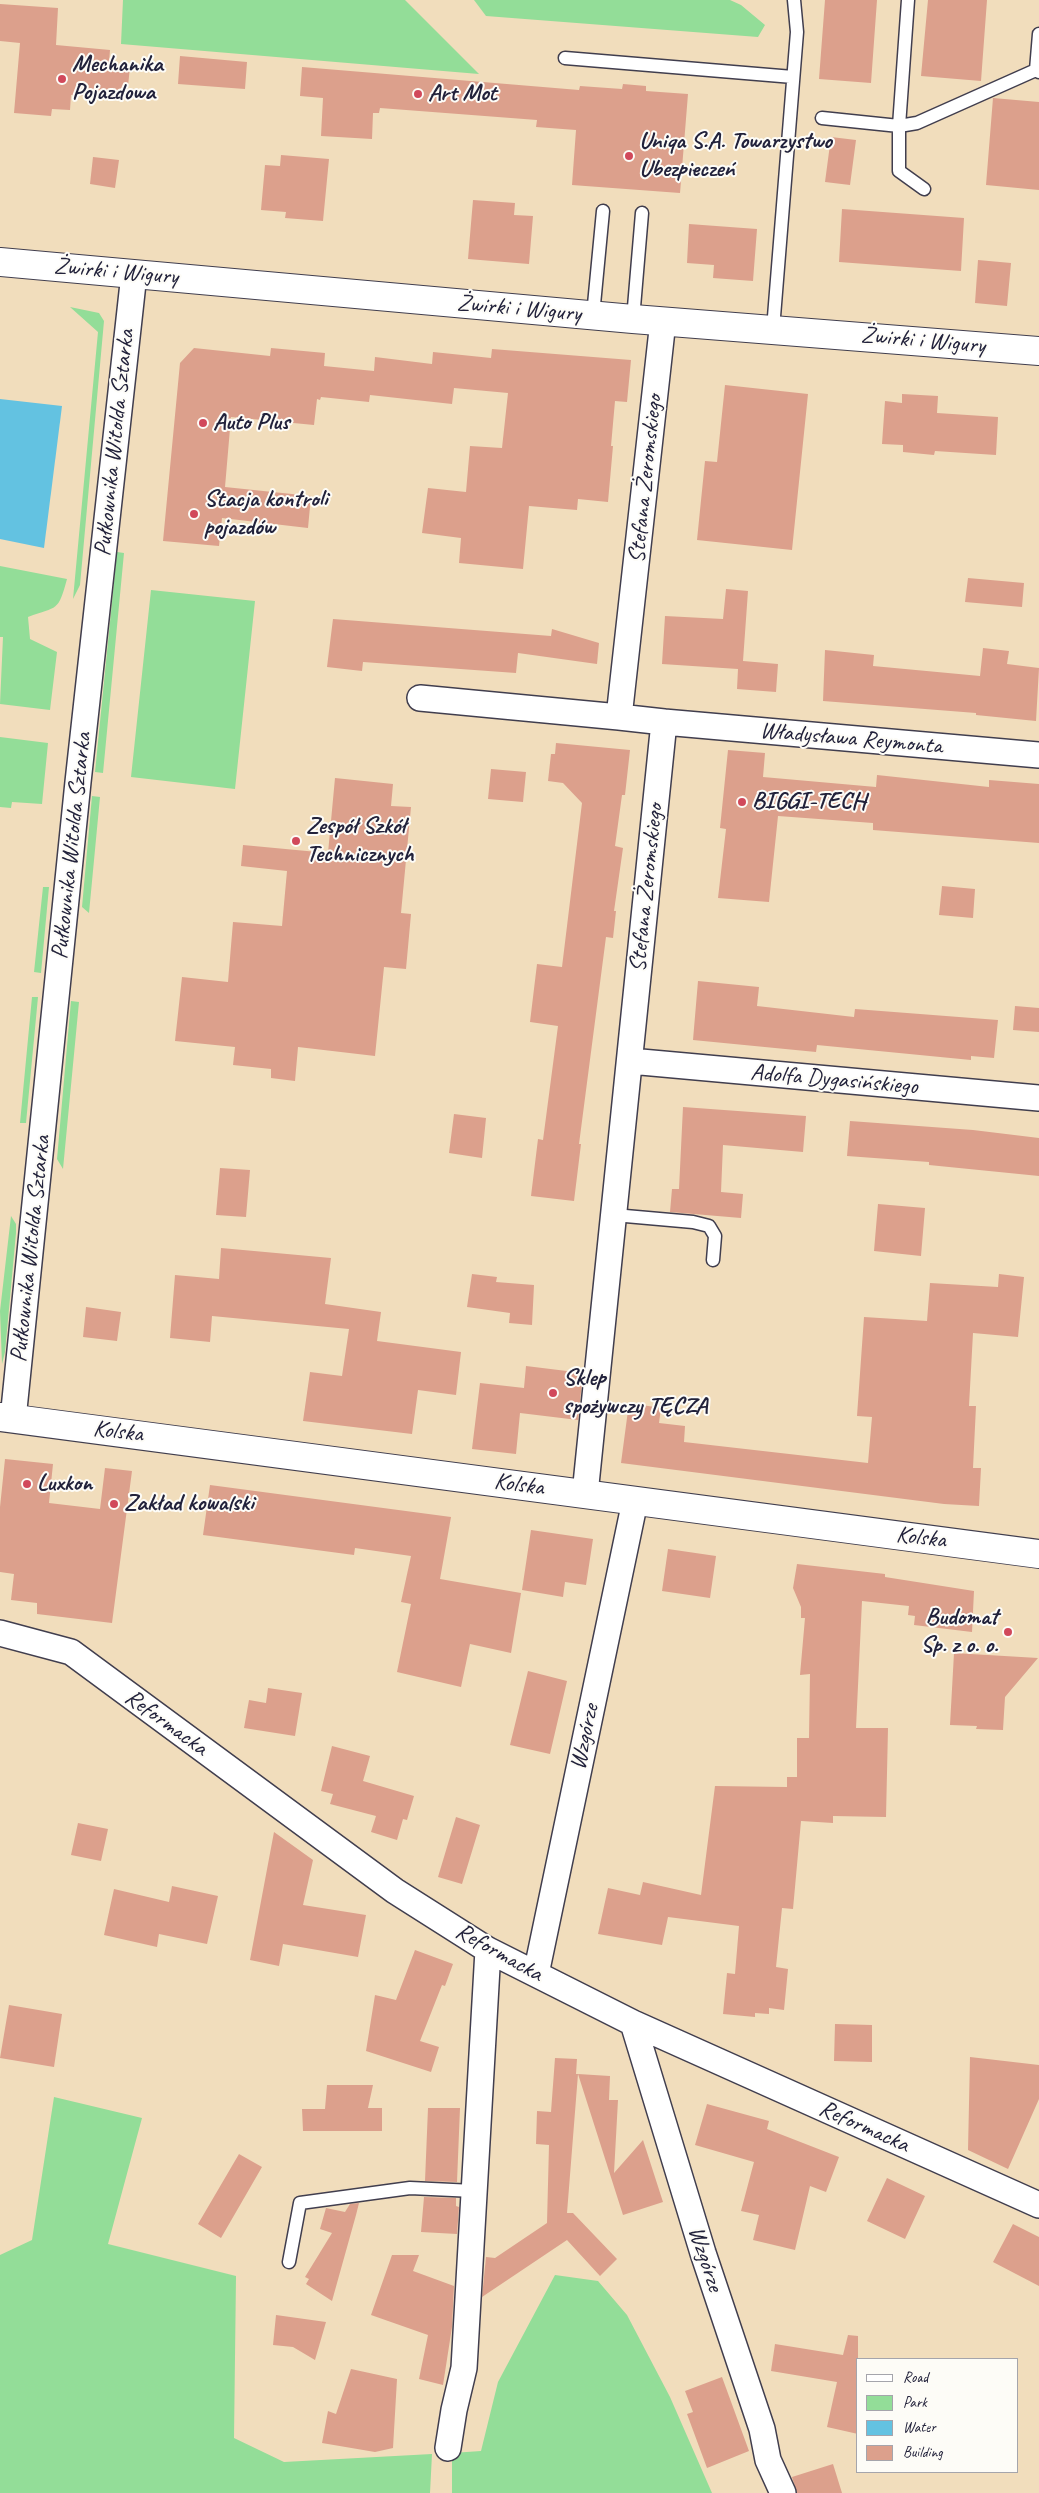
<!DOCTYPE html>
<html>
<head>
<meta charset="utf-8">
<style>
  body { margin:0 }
  #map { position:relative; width:1039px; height:2493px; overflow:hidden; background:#f1ddbc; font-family:Caveat,sans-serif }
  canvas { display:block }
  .legend { position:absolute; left:856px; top:2358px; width:162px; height:115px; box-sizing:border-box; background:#fdfcf7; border:1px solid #a5a5ac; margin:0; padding:6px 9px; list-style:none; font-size:15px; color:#22223b }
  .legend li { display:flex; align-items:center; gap:10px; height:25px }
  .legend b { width:25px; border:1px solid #a5a5ac }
</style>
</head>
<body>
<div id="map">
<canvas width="1039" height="2493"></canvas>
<ul class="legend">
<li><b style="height:6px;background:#fff"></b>Road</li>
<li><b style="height:14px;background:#93dd98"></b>Park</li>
<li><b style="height:14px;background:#63c2e1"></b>Water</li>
<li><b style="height:14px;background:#dca08c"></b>Building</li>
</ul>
</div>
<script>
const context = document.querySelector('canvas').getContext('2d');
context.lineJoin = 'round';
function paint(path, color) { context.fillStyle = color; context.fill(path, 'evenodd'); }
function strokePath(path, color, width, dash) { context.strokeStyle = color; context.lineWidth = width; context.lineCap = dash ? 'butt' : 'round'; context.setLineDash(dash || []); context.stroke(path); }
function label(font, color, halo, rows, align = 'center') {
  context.font = font + ' Caveat,sans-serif'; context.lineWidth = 4; context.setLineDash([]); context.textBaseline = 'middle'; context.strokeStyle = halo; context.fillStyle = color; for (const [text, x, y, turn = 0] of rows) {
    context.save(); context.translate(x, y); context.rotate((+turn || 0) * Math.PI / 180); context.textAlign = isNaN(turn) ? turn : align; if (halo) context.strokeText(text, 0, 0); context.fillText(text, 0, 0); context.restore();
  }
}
const green = new Path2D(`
  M123 0H405L479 74 121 44Z
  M474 0H730L741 5 765 25 758 37 486 16Z
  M70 307 99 313 104 321 80 585 73 599 98 332Z
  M117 552 124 553 103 773 95 772Z
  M0 566 67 579C58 612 58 606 28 617L30 639 57 652 50 710 0 704 3 637H0Z
  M151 590 255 601 235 789 131 777Z
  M0 737 48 743 42 804 12 802 11 808 0 807Z
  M92 796 100 797 89 913 82 907Z
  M43 887H49L41 973 34 972Z
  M32 997H38L26 1123H20Z
  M71 1001 79 1002 63 1169 57 1159Z
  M11 1216 16 1224V1233L5 1352 2 1364 0 1311Z
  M54 2097 142 2118 108 2244 236 2276 234 2438 284 2462 432 2454 430 2493H0V2255L32 2240Z
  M555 2275 598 2281 627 2315 670 2397 712 2493H452V2453L481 2451 498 2382Z`);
const water = new Path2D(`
  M0 399 62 406 44 548 0 539Z`);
const building = new Path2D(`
  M825 0H877L871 83 819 79Z
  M928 0H987L981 81 921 76Z
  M0 4 58 8 56 45 110 50 109 63 130 66 127 97 71 95 70 110 52 109 51 116 14 113 20 43 0 41Z
  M180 56 247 62 245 89 178 84Z
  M302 67 579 90 580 86 622 89 623 84 646 86V91L688 94 680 193 572 185 576 130 536 127 537 120 380 108 379 113H373L372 139 321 136 323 98 300 96Z
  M993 98 1039 102V190L986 185Z
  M831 137 856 140 850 185 825 182Z
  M281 155 329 159 323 221 285 218 286 212 261 210 265 165 280 166Z
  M93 157 119 160 115 188 90 184Z
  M473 200 515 203 514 215 533 216 529 264 468 259Z
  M842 209 964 218 961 271 839 262Z
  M689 224 757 229 753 281 713 278 714 265 687 263Z
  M978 260 1011 263 1007 306 975 303Z
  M194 348 270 356 271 348 325 353 324 366 374 371 375 357 432 364 433 352 491 358 492 349 631 360 627 402 615 401 611 446H613L608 502 578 499 577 510 529 506 523 569 459 563 461 538 422 533 428 488 466 492 470 446 502 448 508 393 454 388 452 404 370 395 369 402 321 397 320 400 317 399 314 425 231 417 225 487 311 496 308 528 222 518 219 546 163 541 180 363Z
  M725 385 808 394 792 550 697 540 705 461 717 462Z
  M902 394 938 396 937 413 998 417 996 455 935 451 934 455 903 452V445L882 444 885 401 902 403Z
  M968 578 1024 583 1022 607 965 602Z
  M726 589 748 591 743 661 778 664 776 692 737 689 738 669 662 664 665 616 723 619Z
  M333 619 551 636 552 629 599 643 597 664 518 653 516 673 363 662 362 671 327 667Z
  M983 648 1009 651 1007 664 1039 668 1036 721 976 715V713L823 701 825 650 874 655 873 666 980 676Z
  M556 743 630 750 625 795H622L615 846 623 848 614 911H616L613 938 606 937 579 1144H581L574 1201 531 1196 538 1139 543 1140 558 1026 530 1022 537 964 562 967 582 803 563 783 548 781 551 754H555Z
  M728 750 765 753 763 777 876 787 877 775 989 787V780L1039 784V843L873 830V823L778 816 769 902 718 898 726 829 720 828Z
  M491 769 526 772 523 802 488 799Z
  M335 778 393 784 391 806 411 807 401 913 411 914 406 969 384 967 375 1056 298 1047 295 1081 271 1078V1069L233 1065 235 1047 175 1041 182 977 228 982 233 922 282 926 287 871 241 866 243 845 328 853Z
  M942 886 975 889 973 918 939 915Z
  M698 981 759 987 757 1006 854 1017 855 1009 998 1020 994 1058 971 1056V1060L817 1045 816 1052 693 1040Z
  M1015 1006 1039 1008V1032L1013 1030Z
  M683 1107 806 1116 803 1152 723 1145 721 1192 743 1194 741 1218 670 1212 672 1189H679Z
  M454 1114 486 1118 482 1158 449 1153Z
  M850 1121 973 1130 1039 1138V1176L929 1165V1162L847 1156Z
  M220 1168 250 1170 246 1217 216 1215Z
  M878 1204 925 1208 921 1256 874 1251Z
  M221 1248 331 1258 325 1304 381 1312 377 1341 461 1352 456 1395 418 1390 412 1434 303 1421 310 1372 342 1376 349 1329 212 1316 210 1342 170 1338 175 1275 219 1279Z
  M472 1274 497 1277 496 1282 534 1285 532 1325 509 1323 510 1313 467 1307Z
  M999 1274 1024 1277 1018 1337 973 1333 969 1406H976L973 1468H981L979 1506 944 1504 621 1463 629 1403 661 1408 659 1423 685 1426 684 1442 868 1463 872 1417 857 1416 864 1317 927 1321 930 1283 998 1287Z
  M86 1307 121 1312 117 1341 83 1337Z
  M526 1366 583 1373 578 1420 520 1413 516 1454 472 1449 480 1383 524 1388Z
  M5 1459 53 1464 49 1503 100 1509 105 1468 132 1471 112 1623 37 1614V1603L11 1600 14 1574 0 1572V1507Z
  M210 1485 451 1517 440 1579 521 1593 511 1653 470 1644 461 1687 397 1672 411 1604 401 1602 411 1556 355 1548 354 1555 203 1535Z
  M531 1530 593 1539 586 1585 565 1582 563 1597 522 1590Z
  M668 1549 716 1556 710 1598 662 1591Z
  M797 1564 885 1574V1577L974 1591 972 1632 914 1625 915 1616 908 1615 909 1606 862 1601 856 1728H888L886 1817 833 1816V1823L801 1821 793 1909 782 1908 776 1967 788 1969 784 2010 769 2008V2014L755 2013V2017L723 2014 727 1973 735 1974 739 1926 668 1917 662 1945 598 1934 608 1888 640 1895 643 1882 701 1895 715 1786 787 1787V1777H797V1738H809L810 1674 800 1675 805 1618H801V1607L793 1588Z
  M954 1653 1038 1658 1005 1697 1003 1730 976 1729 977 1726 950 1725Z
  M528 1671 567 1681 550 1754 510 1745Z
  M268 1688 302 1693 295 1736 244 1728 249 1700 266 1703Z
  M332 1746 370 1756 363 1781 414 1796 407 1820 403 1819 397 1840 371 1832 376 1816 330 1804 333 1794 321 1791Z
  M456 1817 480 1825 462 1884 438 1877Z
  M78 1823 108 1829 101 1861 71 1855Z
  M274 1832 313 1860 303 1905 366 1915 358 1957 283 1944 279 1966 250 1960Z
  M172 1886 218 1896 207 1944 159 1934 157 1947 104 1935 114 1889 169 1902Z
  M415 1950 453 1964 445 1986 442 1985 420 2041 439 2047 431 2072 366 2051 375 1995 396 2000Z
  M9 2005 62 2014 54 2067 0 2058Z
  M835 2024 872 2025V2062L834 2061Z
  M970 2057 1039 2065V2099L1008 2169 968 2150Z
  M555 2058 577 2059 576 2074H578L567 2213H573L617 2259 600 2276 567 2240 482 2297 486 2257 495 2258 547 2223 549 2145 536 2144 537 2111 551 2112Z
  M578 2074 610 2076 609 2100H618L614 2173 643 2140 663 2202 623 2215Z
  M327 2085H373L368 2108H382V2131H303L302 2109H325Z
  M707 2104 769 2121 767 2129 839 2157 826 2192 810 2186 795 2250 753 2240 759 2215 741 2211 754 2162 695 2145Z
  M428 2108H460L457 2182 425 2181Z
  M239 2154 262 2167 221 2238 198 2224Z
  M887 2178 925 2196 905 2239 867 2221Z
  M424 2197 456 2198V2206L459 2207 457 2234 421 2232Z
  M359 2203 356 2215 332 2301 306 2284 309 2279 305 2277 332 2233 320 2229 326 2208 345 2212 350 2204Z
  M1013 2224 1039 2237V2286L993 2262Z
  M392 2255H419L413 2271 454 2286 452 2327 443 2385 419 2379 428 2335 371 2315Z
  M276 2315 326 2322 315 2360 293 2347 273 2345Z
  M848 2335 858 2336V2434L827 2427 837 2382 771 2371 775 2344 843 2355Z
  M351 2369 397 2379 393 2448 375 2452 322 2443 328 2411 336 2414Z
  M722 2377 749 2451 707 2468 687 2414 693 2412 685 2391Z
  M833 2464 842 2493H797L792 2477Z`);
const service = new Path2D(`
  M1039 34 1036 70 1039 72
  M565 58 793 77
  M822 118 899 126 908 0
  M924 189 899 171V126L917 123 1036 70
  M593 315 603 211
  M633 319 642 213
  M773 329 797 32 794 0
  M614 1215 693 1222 709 1226 715 1236 713 1260
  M289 2262 300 2203 410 2188 474 2191`);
const minor = new Path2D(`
  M420 698 619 717
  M664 722 1039 755
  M630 1061 1039 1098
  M13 1419 78 782 134 274
  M585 1494 664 722 619 717 663 321
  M0 1633 71 1652 395 1891 488 1950 633 2023 1039 2205
  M536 1974 635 1501
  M633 2023 703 2253 762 2429 768 2460 783 2493
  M448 2448 454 2410 464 2368 488 1950`);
const tertiary = new Path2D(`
  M0 262 633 319 1039 351
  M0 1417 1039 1554`);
const markers = [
  [62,79,5,"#d1495b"],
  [418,94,5,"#d1495b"],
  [629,156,5,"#d1495b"],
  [203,423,5,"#d1495b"],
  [194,514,5,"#d1495b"],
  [742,802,5,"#d1495b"],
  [296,841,5,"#d1495b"],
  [553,1393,5,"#d1495b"],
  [27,1484,5,"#d1495b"],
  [114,1504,5,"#d1495b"],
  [1008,1632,5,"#d1495b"]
];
const poiNames = [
  ["Mechanika",72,65],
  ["Pojazdowa",72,93],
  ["Art Mot",428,94],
  ["Uniqa S.A. Towarzystwo",639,142],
  ["Ubezpieczeń",639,170],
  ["Auto Plus",213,423],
  ["Stacja kontroli",204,500],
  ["pojazdów",204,528],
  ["BIGGI-TECH",752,802],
  ["Zespół Szkół",306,827],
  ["Technicznych",306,855],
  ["Sklep",563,1379],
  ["spożywczy TĘCZA",563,1407],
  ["Luxkon",37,1484],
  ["Zakład kowalski",124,1504],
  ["Budomat",998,1618,"right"],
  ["Sp. z o. o.",998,1646,"right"]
];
const streetNames = [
  ["Żwirki i Wigury",116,272,5],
  ["Żwirki i Wigury",519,309,5],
  ["Żwirki i Wigury",923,341,5],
  ["Pułkownika Witolda Sztarka",115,443,-84],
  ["Stefana Żeromskiego",646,479,-84],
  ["Władysława Reymonta",851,739,5],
  ["Pułkownika Witolda Sztarka",72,846,-84],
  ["Stefana Żeromskiego",647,888,-84],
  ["Adolfa Dygasińskiego",834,1080,5],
  ["Pułkownika Witolda Sztarka",31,1249,-84],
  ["Kolska",118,1432,7],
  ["Kolska",519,1485,8],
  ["Kolska",921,1538,7],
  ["Reformacka",166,1723,36],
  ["Wzgórze",585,1737,-78],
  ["Reformacka",499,1953,29],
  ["Reformacka",864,2127,24],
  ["Wzgórze",705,2259,72]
];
paint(green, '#93dd98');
paint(water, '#63c2e1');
paint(building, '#dca08c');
strokePath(service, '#413e4e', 15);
strokePath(minor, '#413e4e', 28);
strokePath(tertiary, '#413e4e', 30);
strokePath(service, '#fff', 12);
strokePath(minor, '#fff', 25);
strokePath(tertiary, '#fff', 28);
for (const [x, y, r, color] of markers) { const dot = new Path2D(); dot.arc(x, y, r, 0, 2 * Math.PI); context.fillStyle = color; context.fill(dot); strokePath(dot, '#fdfcf7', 2); }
label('bold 24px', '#22223b', '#fdfcf7', poiNames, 'left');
label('24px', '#22223b', '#fdfcf7', streetNames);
</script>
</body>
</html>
